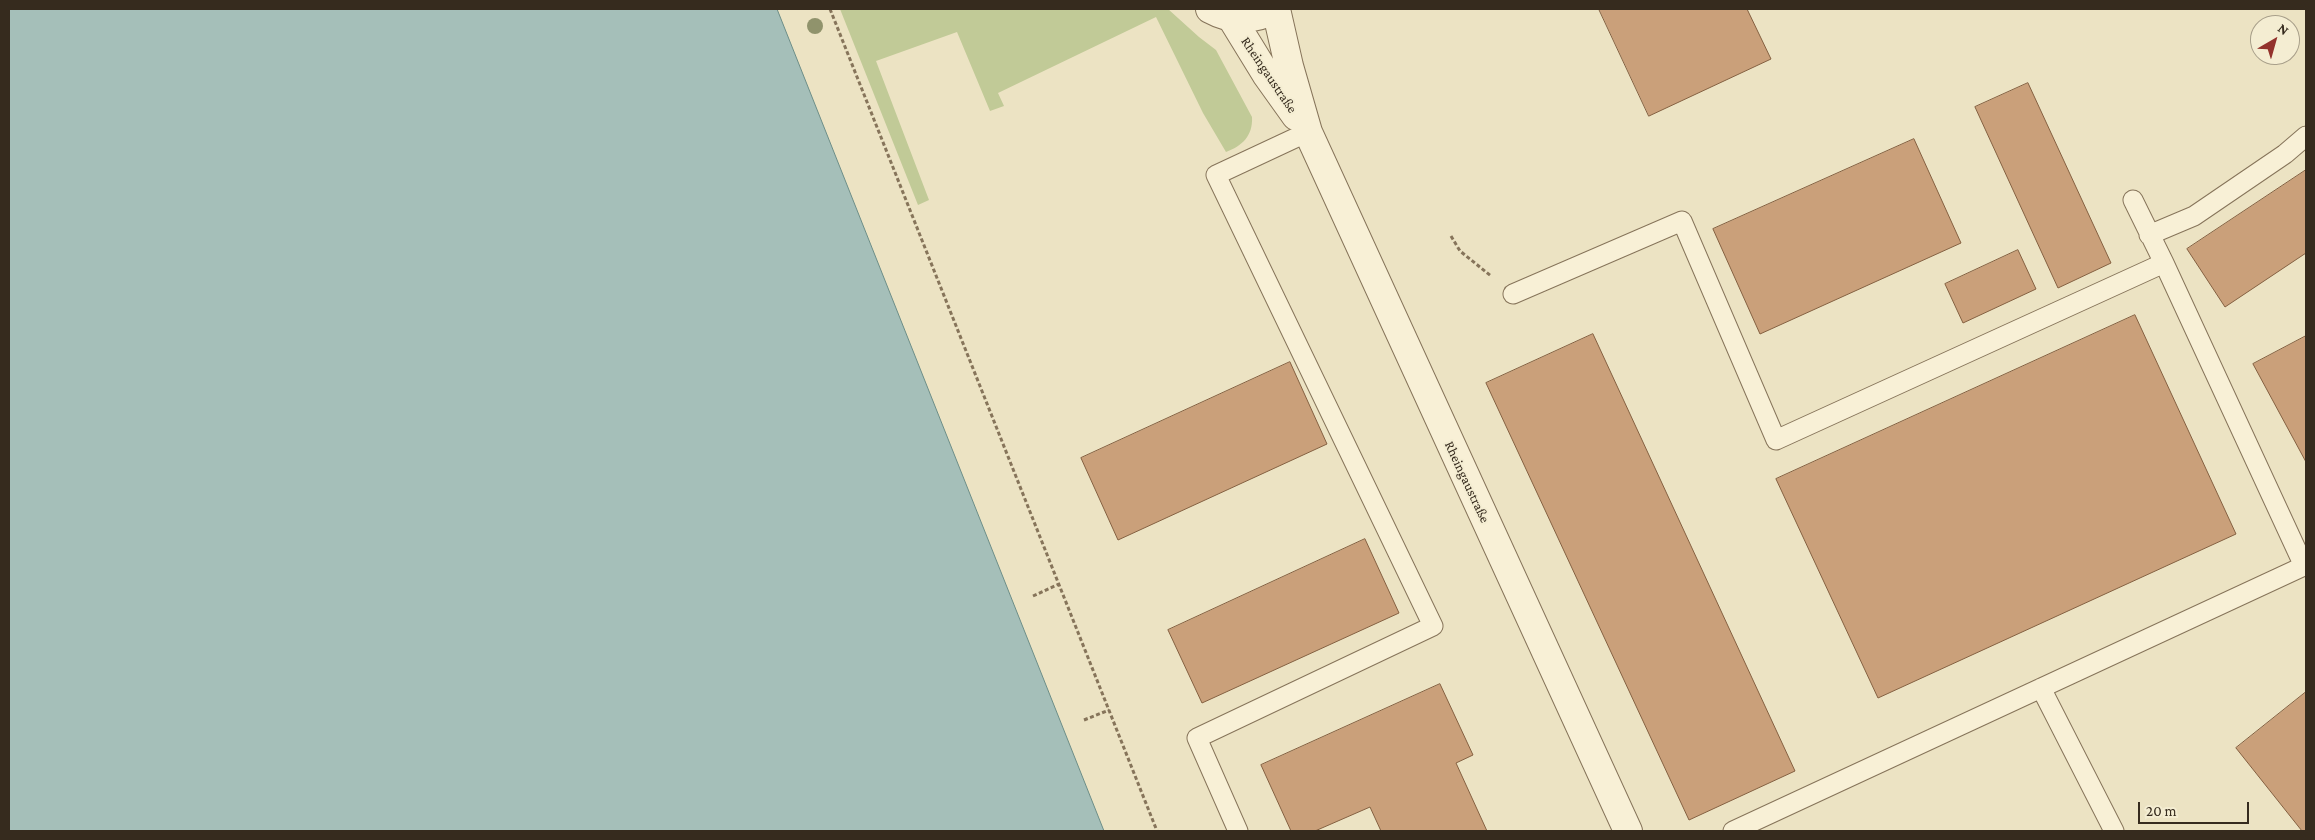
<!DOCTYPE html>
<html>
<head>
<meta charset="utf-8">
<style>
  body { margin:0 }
  #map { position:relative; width:2315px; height:840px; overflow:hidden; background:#ece3c3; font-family:"Crimson Pro",serif }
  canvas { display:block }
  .frame { position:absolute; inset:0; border:10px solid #362b1e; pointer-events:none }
  .north { position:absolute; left:2250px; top:15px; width:50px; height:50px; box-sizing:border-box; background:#f4edd2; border:1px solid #a89f8a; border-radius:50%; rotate:38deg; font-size:14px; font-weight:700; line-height:20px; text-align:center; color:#362b1e }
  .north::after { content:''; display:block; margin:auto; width:18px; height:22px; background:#93322c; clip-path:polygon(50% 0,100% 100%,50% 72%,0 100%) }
  .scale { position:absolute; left:2138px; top:802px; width:111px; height:22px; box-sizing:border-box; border:2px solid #362b1e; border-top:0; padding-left:6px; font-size:15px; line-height:18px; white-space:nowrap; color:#362b1e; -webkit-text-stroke:4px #f4edd2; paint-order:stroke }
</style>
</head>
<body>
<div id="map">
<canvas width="2315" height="840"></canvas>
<div class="frame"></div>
<div class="north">N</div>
<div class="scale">20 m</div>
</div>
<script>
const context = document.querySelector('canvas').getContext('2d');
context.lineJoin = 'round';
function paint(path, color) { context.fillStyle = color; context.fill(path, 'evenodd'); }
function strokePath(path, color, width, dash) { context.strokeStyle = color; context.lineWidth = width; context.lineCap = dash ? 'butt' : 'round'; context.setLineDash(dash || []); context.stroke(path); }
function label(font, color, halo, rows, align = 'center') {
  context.font = font + ' "Crimson Pro",serif'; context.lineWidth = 4; context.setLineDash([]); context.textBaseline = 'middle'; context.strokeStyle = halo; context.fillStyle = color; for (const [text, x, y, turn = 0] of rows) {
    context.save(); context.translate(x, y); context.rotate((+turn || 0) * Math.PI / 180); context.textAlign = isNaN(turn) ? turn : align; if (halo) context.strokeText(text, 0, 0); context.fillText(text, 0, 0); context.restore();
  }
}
const green = new Path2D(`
  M840 9H1168L1199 37 1216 50 1252 117C1253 136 1242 146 1226 152L1203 113 1156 17 998 93 1004 106 990 111 957 32 876 61 929 200 918 205Z`);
const water = new Path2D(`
  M9 9H777L1104 831H9Z`);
const building = new Path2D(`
  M1599 9H1747L1771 59 1649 116Z
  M2028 83 2111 263 2058 288 1975 107Z
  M1914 139 1961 243 1760 334 1713 229Z
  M2306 170V253L2225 307 2187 249Z
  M2018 250 2036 289 1963 323 1945 284Z
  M2135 315 2236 534 1878 698 1776 479Z
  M1593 334 1795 771 1689 820 1486 383Z
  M2306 336V462L2253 364Z
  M1290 362 1327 444 1118 540 1081 458Z
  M1365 539 1399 613 1202 703 1168 630Z
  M1440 684 1473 755 1456 763 1487 831H1381L1370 807 1315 831H1291L1261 765Z
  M2306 692V831H2302L2236 748Z`);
const path = new Path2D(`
  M830 9 1157 831
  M1451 236 1460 251 1491 276
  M1033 596 1059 584
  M1084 720 1109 710`);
const service = new Path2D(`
  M2133 200 2164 263 2304 566 2306 565
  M2149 235 2194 216 2285 154 2306 136
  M1513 294 1682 221 1776 440 2164 263
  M2041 688 2114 831
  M1238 831 1197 738 1433 626 1216 175 1308 132
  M1733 831 2304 566`);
const tertiary = new Path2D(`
  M1210 9C1232 21 1253 21 1275 9
  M1276 9 1289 66 1308 132 1628 831
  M1231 17 1266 74 1296 116`);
const trees = [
  [815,26]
];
const streetNames = [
  ["Rheingaustraße",1269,75,56],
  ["Rheingaustraße",1467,482,65]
];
paint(green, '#c1ca97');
paint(water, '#a5bfb9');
strokePath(water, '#6c8d87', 1);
paint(building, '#caa07a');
strokePath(building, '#846041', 1);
strokePath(service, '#86745a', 21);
strokePath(tertiary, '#86745a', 30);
strokePath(path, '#86745a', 3, [4, 2.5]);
strokePath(service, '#f8f0d6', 19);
strokePath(tertiary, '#f8f0d6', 28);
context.fillStyle = '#90936c';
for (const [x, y] of trees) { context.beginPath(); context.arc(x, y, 8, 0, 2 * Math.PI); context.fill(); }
label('14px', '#362b1e', '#f4edd2', streetNames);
</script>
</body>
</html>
